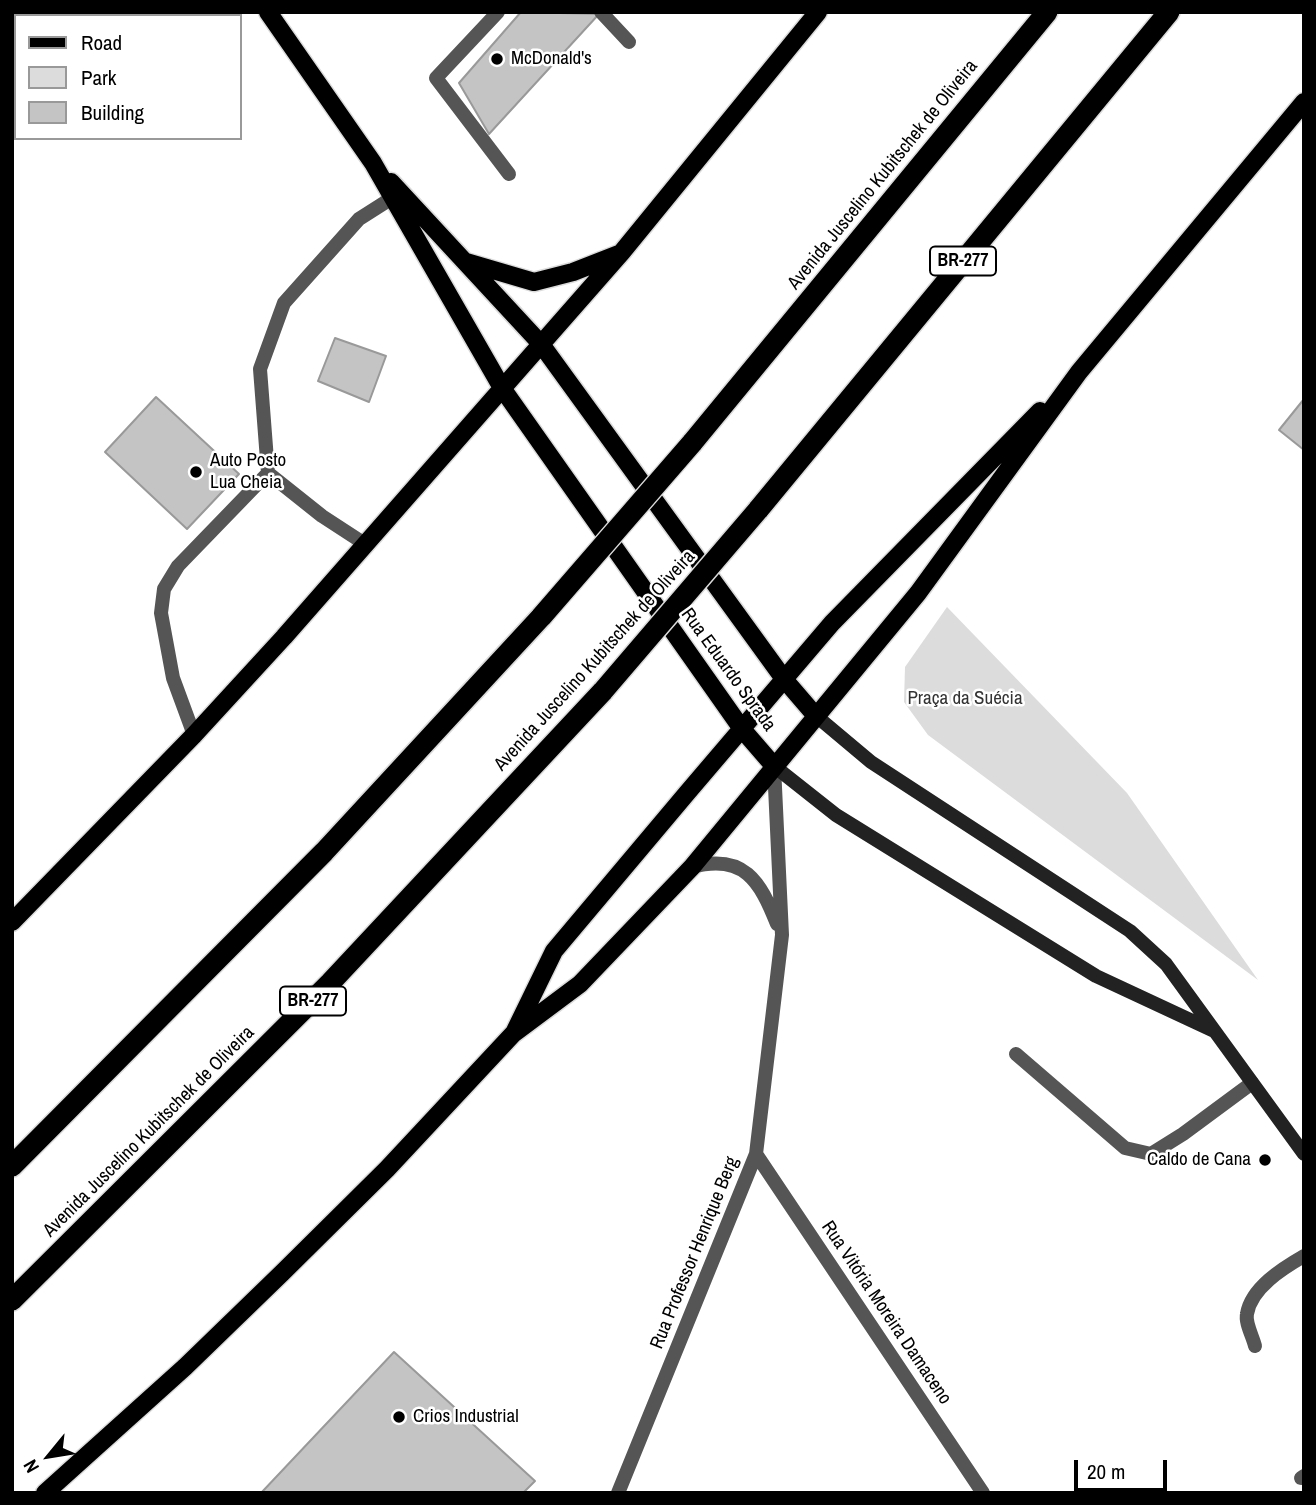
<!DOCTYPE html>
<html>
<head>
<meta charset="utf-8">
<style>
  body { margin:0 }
  #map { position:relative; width:1316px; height:1505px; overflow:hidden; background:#fff; font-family:"Archivo Narrow",sans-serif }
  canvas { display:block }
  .frame { position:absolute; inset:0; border:14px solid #000; pointer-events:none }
  .legend { position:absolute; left:14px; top:14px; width:228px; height:126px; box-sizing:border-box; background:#fff; border:2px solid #999; margin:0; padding:9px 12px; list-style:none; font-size:21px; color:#000 }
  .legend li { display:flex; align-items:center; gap:14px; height:35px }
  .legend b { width:35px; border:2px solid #999 }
  .north { position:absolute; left:14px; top:1421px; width:70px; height:70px; -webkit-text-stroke:5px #fff; paint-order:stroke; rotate:240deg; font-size:19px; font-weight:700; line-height:28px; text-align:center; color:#000 }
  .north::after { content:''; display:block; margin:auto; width:24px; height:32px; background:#000; clip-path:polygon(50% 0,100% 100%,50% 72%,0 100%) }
  .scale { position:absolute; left:1074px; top:1460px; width:93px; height:32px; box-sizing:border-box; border:4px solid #000; border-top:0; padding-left:9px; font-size:21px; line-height:24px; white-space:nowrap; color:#000; -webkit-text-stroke:5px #fff; paint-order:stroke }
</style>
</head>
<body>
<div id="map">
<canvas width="1316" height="1505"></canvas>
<div class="frame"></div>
<ul class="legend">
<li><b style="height:9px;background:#000"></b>Road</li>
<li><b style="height:19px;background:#dcdcdc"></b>Park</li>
<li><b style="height:19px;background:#c4c4c4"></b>Building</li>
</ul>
<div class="north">N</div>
<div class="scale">20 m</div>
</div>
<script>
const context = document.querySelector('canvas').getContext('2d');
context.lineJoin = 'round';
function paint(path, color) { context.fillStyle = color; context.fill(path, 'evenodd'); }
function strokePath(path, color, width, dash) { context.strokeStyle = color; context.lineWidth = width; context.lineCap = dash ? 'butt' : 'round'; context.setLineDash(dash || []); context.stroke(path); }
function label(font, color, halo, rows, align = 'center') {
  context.font = font + ' "Archivo Narrow",sans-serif'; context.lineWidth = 5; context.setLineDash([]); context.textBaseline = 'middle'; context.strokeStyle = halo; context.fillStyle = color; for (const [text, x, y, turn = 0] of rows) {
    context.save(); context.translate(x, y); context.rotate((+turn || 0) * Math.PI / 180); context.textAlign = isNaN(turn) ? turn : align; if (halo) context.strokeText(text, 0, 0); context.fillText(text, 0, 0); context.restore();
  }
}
const green = new Path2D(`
  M947 607 1127 793 1258 980 928 735 904 702 905 667Z`);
const building = new Path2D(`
  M521 12 599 14 489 134 459 83Z
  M335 338 386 356 369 402 318 381Z
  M156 397 239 474 187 529 105 452Z
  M1304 399V450L1279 430Z
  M394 1352 535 1481 523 1493H261Z`);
const service = new Path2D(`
  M498 12 436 78 509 174
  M601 12 629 42
  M365 544 322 516 268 473 260 369 284 303 359 219 392 198
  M194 735 173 678 161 613 164 589 178 566 268 473
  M1016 1054 1125 1148 1151 1154 1183 1134 1252 1083
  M1255 1346C1253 1337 1245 1323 1247 1314 1251 1288 1283 1268 1304 1256
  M1301 1478 1304 1476`);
const minor = new Path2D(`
  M692 867C744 853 760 881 777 924
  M756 1154 983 1493
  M618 1493 756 1154 782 935 774 766`);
const secondary = new Path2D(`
  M815 715 871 762 1130 931 1166 964 1304 1154
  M774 766 836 815 1096 976 1214 1031`);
const primary = new Path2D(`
  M268 12 373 163 502 388 742 729 774 766
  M391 182 541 344 784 679 815 715
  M466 262 534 282 573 272 619 254
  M12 922 194 735 284 637 622 252 818 12
  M515 1031 554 951 687 793 832 623 1040 411
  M45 1493 185 1367 282 1273 387 1169 513 1034 580 984 692 867 918 593 1079 372 1304 102`);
const motorway = new Path2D(`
  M692 443 1047 12
  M758 510 1169 12
  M12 1166 324 852 542 616
  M12 1300 330 983 603 691`);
const motorwayBridge = new Path2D(`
  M542 616 692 443
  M603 691 758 510`);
const markers = [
  [497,59,7,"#000"],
  [196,472,7,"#000"],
  [1265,1160,7,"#000"],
  [399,1417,7,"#000"]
];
const shields = [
  [963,261,66],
  [313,1001,66]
];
const shieldNames = [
  ["BR-277",963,261],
  ["BR-277",313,1001]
];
const poiNames = [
  ["McDonald's",511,59],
  ["Auto Posto",210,461],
  ["Lua Cheia",210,483],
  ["Caldo de Cana",1251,1160,"right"],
  ["Crios Industrial",413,1417]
];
const streetNames = [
  ["Avenida Juscelino Kubitschek de Oliveira",883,175,-51],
  ["Avenida Juscelino Kubitschek de Oliveira",595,661,-48],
  ["Rua Eduardo Sprada",728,670,54],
  ["Avenida Juscelino Kubitschek de Oliveira",149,1132,-45],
  ["Rua Professor Henrique Berg",695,1253,-68],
  ["Rua Vitória Moreira Damaceno",886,1313,56]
];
const parkNames = [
  ["Praça da Suécia",965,699]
];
paint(green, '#dcdcdc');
paint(building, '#c4c4c4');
strokePath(building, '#999', 2);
strokePath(primary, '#dbdbdb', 21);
strokePath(motorway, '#dbdbdb', 24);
strokePath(service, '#555', 14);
strokePath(minor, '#555', 14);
strokePath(secondary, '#222', 14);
strokePath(primary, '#000', 18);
strokePath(motorway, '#000', 21);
strokePath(motorwayBridge, '#dbdbdb', 24, []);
strokePath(motorwayBridge, '#000', 21);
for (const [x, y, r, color] of markers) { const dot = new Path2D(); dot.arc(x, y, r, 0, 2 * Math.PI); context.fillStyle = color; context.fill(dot); strokePath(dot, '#fff', 2.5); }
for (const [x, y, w] of shields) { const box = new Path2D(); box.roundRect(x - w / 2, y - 14.5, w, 29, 5); context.fillStyle = '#fff'; context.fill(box); strokePath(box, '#000', 2); }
label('bold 18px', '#000', null, shieldNames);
label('19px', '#000', '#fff', poiNames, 'left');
label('19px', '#000', '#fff', streetNames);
label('19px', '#333', '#fff', parkNames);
</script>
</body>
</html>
